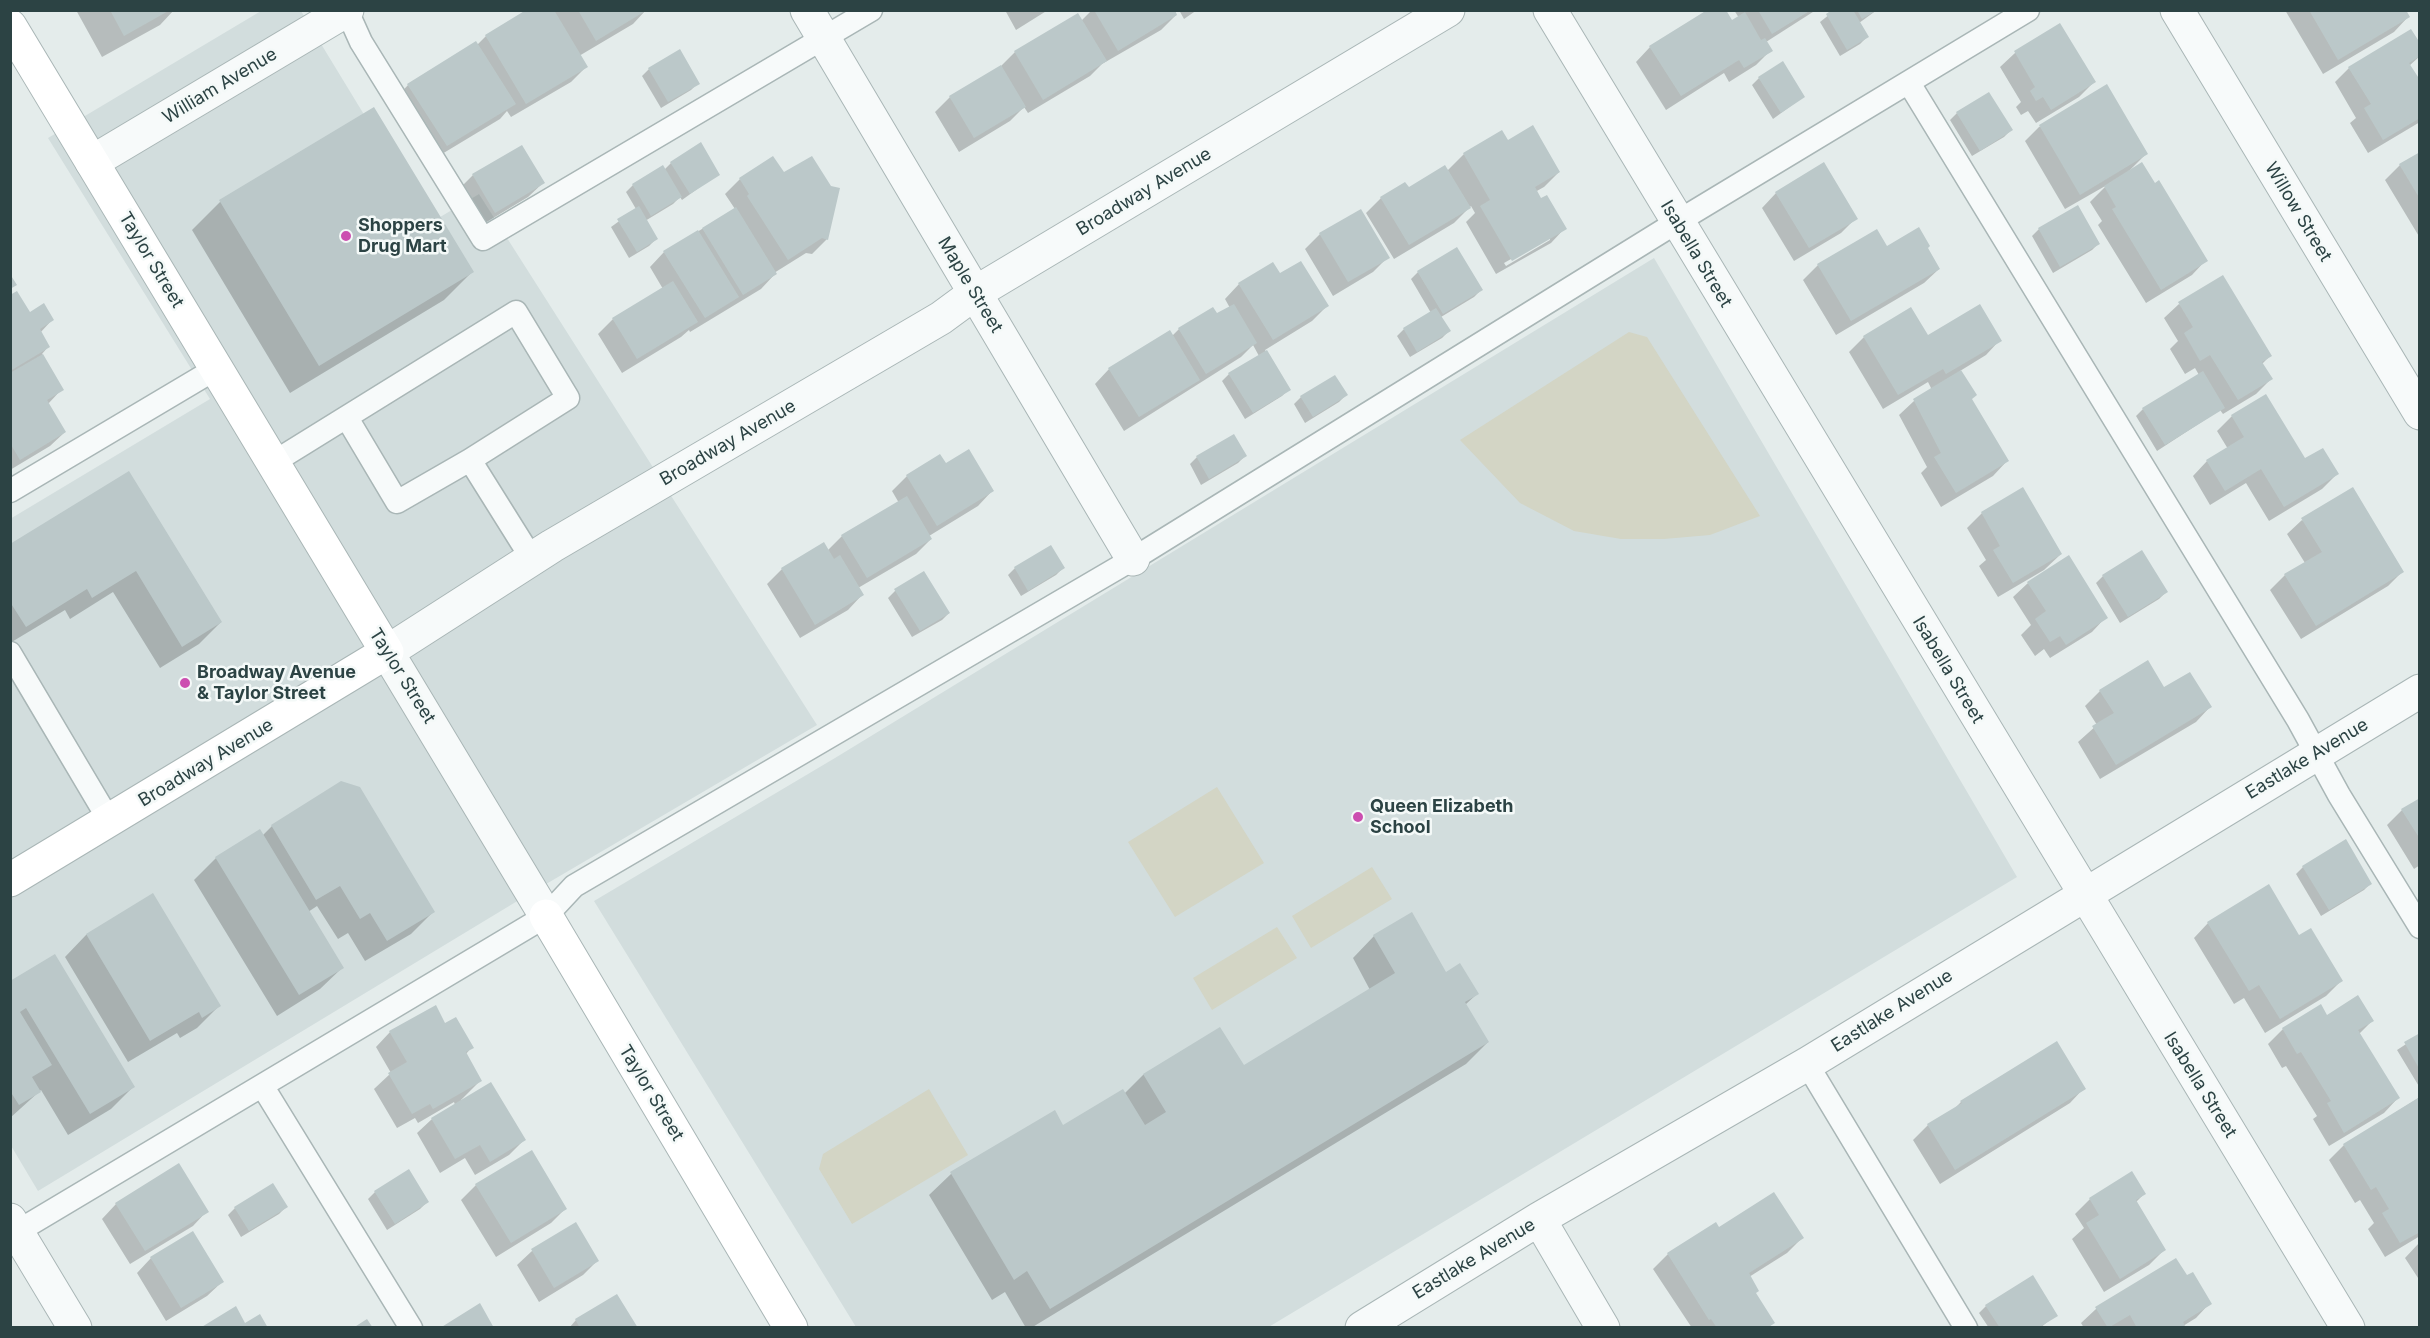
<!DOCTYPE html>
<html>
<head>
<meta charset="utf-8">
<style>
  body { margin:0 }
  #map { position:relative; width:2430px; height:1338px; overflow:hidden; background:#e4eceb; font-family:Inter,sans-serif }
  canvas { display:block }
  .frame { position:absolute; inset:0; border:12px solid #2c4344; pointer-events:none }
</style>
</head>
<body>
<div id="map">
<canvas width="2430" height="1338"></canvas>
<div class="frame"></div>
</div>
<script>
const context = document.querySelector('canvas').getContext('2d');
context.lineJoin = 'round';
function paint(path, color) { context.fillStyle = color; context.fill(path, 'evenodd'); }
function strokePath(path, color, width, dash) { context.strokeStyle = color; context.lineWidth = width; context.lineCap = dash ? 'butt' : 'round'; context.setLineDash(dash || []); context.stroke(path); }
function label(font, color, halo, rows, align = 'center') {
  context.font = font + ' Inter,sans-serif'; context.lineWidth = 5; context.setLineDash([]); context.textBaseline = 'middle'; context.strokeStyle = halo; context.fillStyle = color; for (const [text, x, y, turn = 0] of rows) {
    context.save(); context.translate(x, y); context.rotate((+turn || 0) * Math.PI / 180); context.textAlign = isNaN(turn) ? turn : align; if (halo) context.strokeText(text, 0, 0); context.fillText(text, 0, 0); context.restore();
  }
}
const built = new Path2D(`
  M261 11H301L430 223 479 194 817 725 524 897 38 1191 10 1144V519L210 399 48 138Z
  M1654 258 2017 877 1267 1328 856 1327 594 901 835 758Z`);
const green = new Path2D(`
  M1629 332 1647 337 1760 516 1710 535 1664 539H1621L1574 531 1520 503 1460 440Z
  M1217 787 1264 863 1175 917 1128 842Z
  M1372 867 1392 899 1311 948 1292 916Z
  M1277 927 1297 958 1212 1010 1193 978Z
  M929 1089 968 1155 852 1224 819 1169 823 1154Z`);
const shadow = new Path2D(`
  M76 10H174L160 25 102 57Z
  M529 10H646L633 24 579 56 586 67 571 82 511 117 507 111 500 119 432 160 394 100 408 85 477 45 486 36Z
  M1005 10H1048L1016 30Z
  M1092 10H1173L1176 15 1161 30 1102 64 1090 76 1028 113 1024 107 1010 121 959 152 935 112 950 97 1000 67 1015 52 1081 21Z
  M1179 10H1197L1184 19Z
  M1734 10H1816L1766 42 1771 50 1756 65 1729 82 1724 73 1666 110 1636 62 1650 47 1732 22 1739 18Z
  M1835 10H1877L1859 23 1867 37 1860 44 1840 56 1820 22Z
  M2285 10H2405L2408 17 2394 32 2323 74Z
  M2059 25 2094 82 2079 97 2036 123 2028 111 2021 115 2016 107 2021 102 2000 67 2015 53Z
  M2420 56 2409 66 2420 83V122L2368 153 2350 123 2356 118 2335 82 2349 68Z
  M649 69 698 83 691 90 661 108 642 76Z
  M1759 78 1803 97 1773 119 1752 85Z
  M2106 86 2146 154 2130 170 2206 260 2192 275 2146 303 2098 225 2102 221 2090 202 2107 185 2065 209 2025 141 2039 127Z
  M1989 94 2011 130 2004 137 1972 156 1950 120 1957 113Z
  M374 109 472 272 444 300 290 393 192 230 220 202Z
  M1501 132 1507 142 1559 172 1544 187 1535 192 1565 228 1551 243 1496 274 1466 222 1475 213 1471 206 1454 223 1394 259 1366 213 1381 198 1408 190 1447 171 1464 154ZM1550 237V240L1506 266 1504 263Z
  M2420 154V238L2385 180 2400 165Z
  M671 163 718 174 682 200 680 197 673 204 645 221 656 239 649 246 629 258 611 227 636 209 626 192 633 185 664 170Z
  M473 175 543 183 528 197 480 226 458 190Z
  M740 179 827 239 812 254 806 253 774 273 775 274 761 289 690 332 689 330 681 337 622 373 598 334 613 319 663 289 650 267 664 252 735 209 725 194Z
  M1776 193 1856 218 1841 233 1794 261 1762 208Z
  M2077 207 2099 243 2092 250 2053 273 2032 236 2039 229Z
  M1320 234 1388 257 1373 272 1333 296 1305 249Z
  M1887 248H1926L1939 269 1924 283 1836 335 1803 280 1818 265Z
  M1418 272 1481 290 1474 297 1441 317 1449 331 1442 338 1410 357 1397 336 1404 329 1431 313 1411 279Z
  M1279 275 1327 306 1312 321 1265 350 1289 389 1282 396 1245 419 1222 381 1229 374 1259 356 1253 345 1241 357 1124 431 1095 384 1109 369 1172 336 1179 329 1216 315 1230 308 1225 299 1239 284Z
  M10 297 29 314 52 320 40 333 48 347 42 354 62 389 48 404 65 432 50 446 10 470Z
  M2179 304 2270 356 2262 364 2271 379 2256 394 2223 414 2220 410 2157 451 2136 416 2143 409 2199 375 2195 368 2185 374 2170 349 2178 341 2164 318Z
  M1864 337 2000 340 1986 355 1960 371 1975 395 1970 400 2007 461 1993 476 1941 507 1921 473 1927 467 1899 415 1914 401 1932 390 1928 382 1883 409 1849 352Z
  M1346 395 1339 402 1305 423 1294 404 1301 397Z
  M2266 396 2304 460 2337 474 2322 489 2269 521 2246 483 2210 505 2193 476 2207 461 2228 449 2217 431 2232 416Z
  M1245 456 1238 463 1201 485 1190 464 1197 457Z
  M945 465 992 491 978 506 929 536 931 539 916 554 858 588 862 595 848 610 800 638 767 584 782 569 827 551 842 536 899 503 892 491 907 476Z
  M129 473 221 622 199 644 160 668 113 592 70 619 65 610 10 643V546Z
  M2022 489 2061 554 2044 570 1998 597 1979 566 1986 560 1967 528 1982 513Z
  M2302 520 2402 572 2388 586 2301 639 2270 590 2285 575 2305 563 2287 534Z
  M2141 552 2166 592 2159 599 2120 623 2096 583 2103 576Z
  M1015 568H1063L1056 575 1021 596 1008 575Z
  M924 573 949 613 942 620 912 637 888 598 895 591Z
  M2028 583 2106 617 2092 632 2050 658 2044 649 2035 656 2021 635 2031 625 2013 597Z
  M2164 689 2210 707 2196 722 2100 779 2078 742 2097 725 2085 706 2100 691Z
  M2420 800V865L2414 869 2387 825 2402 810Z
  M272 826 433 912 411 934 365 961 348 933 338 939 317 906 308 912 342 968 320 989 277 1016 194 880 216 858 262 836Z
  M2303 867 2371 883 2364 890 2321 916 2296 874Z
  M153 895 219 1006 197 1028 180 1038 177 1033 128 1062 65 957 86 935Z
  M2208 923 2298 937 2341 981 2326 996 2265 1033 2244 998 2234 1004 2194 938Z
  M1374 936 1477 994 1465 1005 1488 1042 1466 1064 1031 1328H1026L1005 1292 992 1300 929 1195 951 1174 1063 1127 1124 1094 1143 1075 1220 1029 1244 1067 1370 990 1353 958Z
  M10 983 133 1087 111 1109 68 1135 41 1090 10 1118Z
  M2321 1006 2327 1017 2372 1021 2359 1034 2398 1098 2384 1113 2329 1146 2313 1119 2317 1116 2286 1066 2282 1068 2268 1044 2283 1029Z
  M445 1025 472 1047 466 1054 480 1081 461 1100 524 1140 509 1155 475 1175 465 1158 440 1173 417 1133 432 1119 455 1105 454 1102 418 1123 415 1118 397 1128 374 1089 391 1073 376 1047 390 1032Z
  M2420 1035V1088L2397 1050Z
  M2056 1043 2084 1088 2070 1103 1940 1184 1913 1140 1928 1125 1952 1111 1961 1102Z
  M2420 1097V1236L2385 1257 2368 1229 2374 1223 2360 1200 2355 1203 2329 1160 2344 1145Z
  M476 1185 565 1209 551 1223 496 1257 461 1200Z
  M375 1192 427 1202 420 1209 387 1230 368 1199Z
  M2144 1194 2135 1203 2164 1250 2149 1265 2104 1292 2072 1239 2084 1228 2075 1214 2090 1199Z
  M116 1204 207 1211 193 1226 130 1264 102 1219Z
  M286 1207 279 1214 241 1237 228 1215 235 1208Z
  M1716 1225 1718 1229 1802 1238 1787 1253 1749 1277 1755 1293 1773 1322 1768 1328H1692L1653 1269 1668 1254Z
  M2419 1243H2420V1281L2405 1258Z
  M532 1251 597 1261 583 1275 539 1302 517 1265Z
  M151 1258 222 1282 207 1296 166 1321 137 1273Z
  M2187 1278 2210 1303 2196 1318 2183 1326 2184 1328H2084L2081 1323 2096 1309Z
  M1986 1306 2056 1315 2040 1328H1989L1979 1313Z
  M576 1320 636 1328H569Z`);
const building = new Path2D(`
  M110 10H170L124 36Z
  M526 10H554L588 67 526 104 485 35Z
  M578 10H647L596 41Z
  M1094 10H1175L1177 15 1118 51Z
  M1707 10H1726L1732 20 1745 12 1761 40 1765 38 1773 51 1744 68 1739 60 1681 96 1649 46Z
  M1758 10H1811L1772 34Z
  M1832 10H1853L1869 37 1847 50 1826 14Z
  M1857 10H1877L1862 19Z
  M2309 10H2406L2410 17 2338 60Z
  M1078 13 1107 61 1043 100 1014 51Z
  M2060 23 2096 82 2051 110 2043 97 2036 101 2030 91 2035 87 2014 51Z
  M2411 29 2420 43V56L2409 63 2420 80V118L2383 140 2364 108 2371 104 2348 67Z
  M476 41 516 104 447 146 407 84Z
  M680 49 700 84 668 102 648 68Z
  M1783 61 1805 97 1781 113 1758 77Z
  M1001 65 1026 107 974 138 949 96Z
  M2107 84 2148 154 2080 195 2039 125Z
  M1989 92 2013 130 1980 151 1956 112Z
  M374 107 474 272 319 366 219 200Z
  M1533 125 1560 172 1535 187 1541 198 1547 195 1567 229 1512 261 1480 206 1490 200 1463 153 1502 130 1508 140Z
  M701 142 720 175 690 194 670 162Z
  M522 145 545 183 495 213 472 174Z
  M2420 152V199L2399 164Z
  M773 156 784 172 812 156 831 186 840 188 828 240 822 238 788 260 747 196 749 194 739 178Z
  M1824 162 1858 219 1809 248 1775 192Z
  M2142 162 2155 183 2159 180 2208 261 2161 290 2112 209 2116 207 2104 186Z
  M663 165 682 197 651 216 632 184Z
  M1445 165 1471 208 1409 245 1380 197 1405 182 1409 187Z
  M2078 205 2100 244 2060 267 2038 228Z
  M639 206 658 239 637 252 617 219Z
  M736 207 777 274 743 295 702 228Z
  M1361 209 1390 258 1348 282 1319 233Z
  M1919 227 1930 246 1928 248 1940 269 1851 321 1817 264 1877 229 1887 246Z
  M698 230 739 297 705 318 663 251Z
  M1457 247 1483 290 1443 314 1417 271Z
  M1301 261 1329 306 1273 340 1238 283 1273 262 1280 273Z
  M10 274 17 285 10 289Z
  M2223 275 2272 356 2262 362 2273 379 2238 400 2210 355 2200 361 2184 333 2193 327 2178 302Z
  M673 281 698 322 637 359 612 318Z
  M17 291 30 312 44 303 54 320 40 329 50 347 10 371V295Z
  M1234 304 1257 343 1206 374 1178 328 1213 307 1217 313Z
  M1980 304 2002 341 1946 374 1943 369 1898 395 1863 336 1911 307 1928 335Z
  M1436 308 1451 331 1417 352 1403 328Z
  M1170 330 1200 380 1139 417 1108 368Z
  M1267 350 1291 390 1253 413 1228 373Z
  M43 354 64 390 47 400 66 432 20 460 10 443V373Z
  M1961 370 1977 395 1972 399 2009 461 1956 493 1934 457 1941 453 1913 399Z
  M2203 371 2225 408 2165 445 2142 408Z
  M1335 375 1348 395 1313 417 1300 396Z
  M2266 394 2305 458 2323 448 2339 474 2284 507 2261 469 2225 491 2206 460 2244 437 2231 415Z
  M1234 434 1247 456 1209 479 1196 456Z
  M969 449 994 491 937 526 906 475 940 454 946 463Z
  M129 471 222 622 182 647 136 571 92 598 87 589 26 627 10 602V544Z
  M2023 487 2062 554 2013 583 1993 550 2000 546 1981 512Z
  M2353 487 2404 572 2316 626 2284 574 2322 552 2301 518Z
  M907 496 932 539 867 578 841 535Z
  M824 542 834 559 840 555 864 595 815 625 781 568Z
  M1051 545 1065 568 1028 591 1014 567Z
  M2142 550 2168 592 2128 617 2102 575Z
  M2069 555 2108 618 2066 645 2060 636 2050 642 2035 619 2046 611 2027 582Z
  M924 571 950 613 920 631 894 589Z
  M2148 660 2164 687 2190 672 2212 707 2116 765 2092 726 2114 713 2099 690Z
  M341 781 360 787 435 912 387 941 370 913 360 919 340 886 316 900 271 825Z
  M2420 798V839L2401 809Z
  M260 829 344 968 299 995 215 857Z
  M2346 839 2372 884 2329 910 2302 866Z
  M2269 884 2299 935 2311 928 2343 981 2280 1019 2259 985 2249 991 2207 922Z
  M153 893 221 1006 202 1018 199 1012 150 1041 86 934Z
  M1412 912 1446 972 1460 963 1479 994 1465 1002 1489 1042 1050 1309 1027 1271 1014 1280 950 1172 1055 1110 1063 1125 1123 1089 1145 1125 1166 1112 1143 1074 1220 1027 1244 1065 1395 973 1373 935Z
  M55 954 135 1087 90 1114 26 1008 20 1012 52 1065 32 1077 41 1092 19 1105 10 1091V981Z
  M2358 995 2374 1021 2358 1030 2400 1098 2344 1133 2327 1103 2331 1101 2301 1052 2297 1054 2282 1028 2321 1004 2327 1015Z
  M436 1005 445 1023 456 1017 474 1048 466 1052 482 1081 433 1109 430 1104 412 1114 388 1073 407 1062 389 1031Z
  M2420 1033V1070L2404 1042Z
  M2057 1041 2086 1089 1955 1170 1927 1124 1962 1103 1960 1101Z
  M491 1082 526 1140 490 1162 480 1145 455 1159 431 1118Z
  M2418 1098 2420 1232 2400 1243 2382 1213 2389 1209 2376 1187 2371 1190 2343 1144Z
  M532 1150 567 1209 511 1243 475 1184Z
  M179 1163 209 1212 145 1251 115 1203Z
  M409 1169 429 1202 395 1224 374 1191Z
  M2132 1171 2146 1194 2136 1200 2166 1250 2120 1279 2086 1223 2099 1215 2089 1198Z
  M273 1183 288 1207 249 1231 234 1207Z
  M1774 1192 1804 1238 1749 1273 1759 1291 1756 1293 1775 1323 1767 1328H1717L1711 1319 1709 1320 1667 1253 1716 1222 1719 1227Z
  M576 1222 599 1261 554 1288 531 1249Z
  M193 1231 224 1282 181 1308 150 1257Z
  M2176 1258 2187 1275 2193 1272 2212 1304 2183 1322 2186 1328H2137L2130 1315 2108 1328 2095 1307Z
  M2033 1275 2058 1316 2038 1328H2000L1985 1305Z
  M617 1294 638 1328H580L575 1319Z
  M480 1303 494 1328H440Z
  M236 1306 245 1323 260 1314 268 1328H200Z
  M367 1319 373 1328H353Z`);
const service = new Path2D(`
  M347 11 361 42 483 239 871 10
  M1909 83 2298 720 2339 795 2420 927
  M347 418 397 502 470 460
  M274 462 516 312 568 398 470 460 532 559
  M10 491 217 368
  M10 653 109 820
  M1807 1064 1966 1328
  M263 1087 411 1328
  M10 1236 546 916 574 886 1133 559 1677 222 2028 10`);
const minor = new Path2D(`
  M807 10 1133 559
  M1550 10 2348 1328
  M2177 10 2420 413
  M92 162 347 10
  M1539 1219 1603 1328
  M10 1220 75 1328
  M1362 1328 1539 1219 1807 1064 2420 691`);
const tertiary = new Path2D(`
  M546 916 387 652 552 546 941 318 975 293 1448 10`);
const secondary = new Path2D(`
  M10 26 387 652 10 880
  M546 916 791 1328`);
const markers = [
  [346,236,6,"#cc4eb0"],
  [185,683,6,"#cc4eb0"],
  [1358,817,6,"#cc4eb0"]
];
const streetNames = [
  ["William Avenue",220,86,-31],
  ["Broadway Avenue",1144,192,-31],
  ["Willow Street",2298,212,59],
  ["Isabella Street",1696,254,59],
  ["Taylor Street",151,260,59],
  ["Maple Street",970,285,59],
  ["Broadway Avenue",728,443,-30],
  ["Isabella Street",1948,670,59],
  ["Taylor Street",402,676,58],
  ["Eastlake Avenue",2307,759,-31],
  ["Broadway Avenue",206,763,-31],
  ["Eastlake Avenue",1892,1011,-32],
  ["Isabella Street",2200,1085,58],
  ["Taylor Street",651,1093,59],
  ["Eastlake Avenue",1474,1259,-31]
];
const poiNames = [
  ["Shoppers",358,226],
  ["Drug Mart",358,247],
  ["Broadway Avenue",197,673],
  ["& Taylor Street",197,694],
  ["Queen Elizabeth",1370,807],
  ["School",1370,828]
];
paint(built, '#d2dddd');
paint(green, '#d3d5c5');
paint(shadow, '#0003');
paint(building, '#bbc8c9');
strokePath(service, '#a9b6b6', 25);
strokePath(minor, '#a9b6b6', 35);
strokePath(tertiary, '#a9b6b6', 35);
strokePath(secondary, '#a9b6b6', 35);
strokePath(service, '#f7fafa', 22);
strokePath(minor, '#f7fafa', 33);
strokePath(tertiary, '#f7fafa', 33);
strokePath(secondary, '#fff', 33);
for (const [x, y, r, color] of markers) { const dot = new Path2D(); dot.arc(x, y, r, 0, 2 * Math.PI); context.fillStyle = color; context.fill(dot); strokePath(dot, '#f4f9f8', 2); }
label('18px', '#2c4344', '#f4f9f8', streetNames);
label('bold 18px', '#2c4344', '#f4f9f8', poiNames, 'left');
</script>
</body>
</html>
